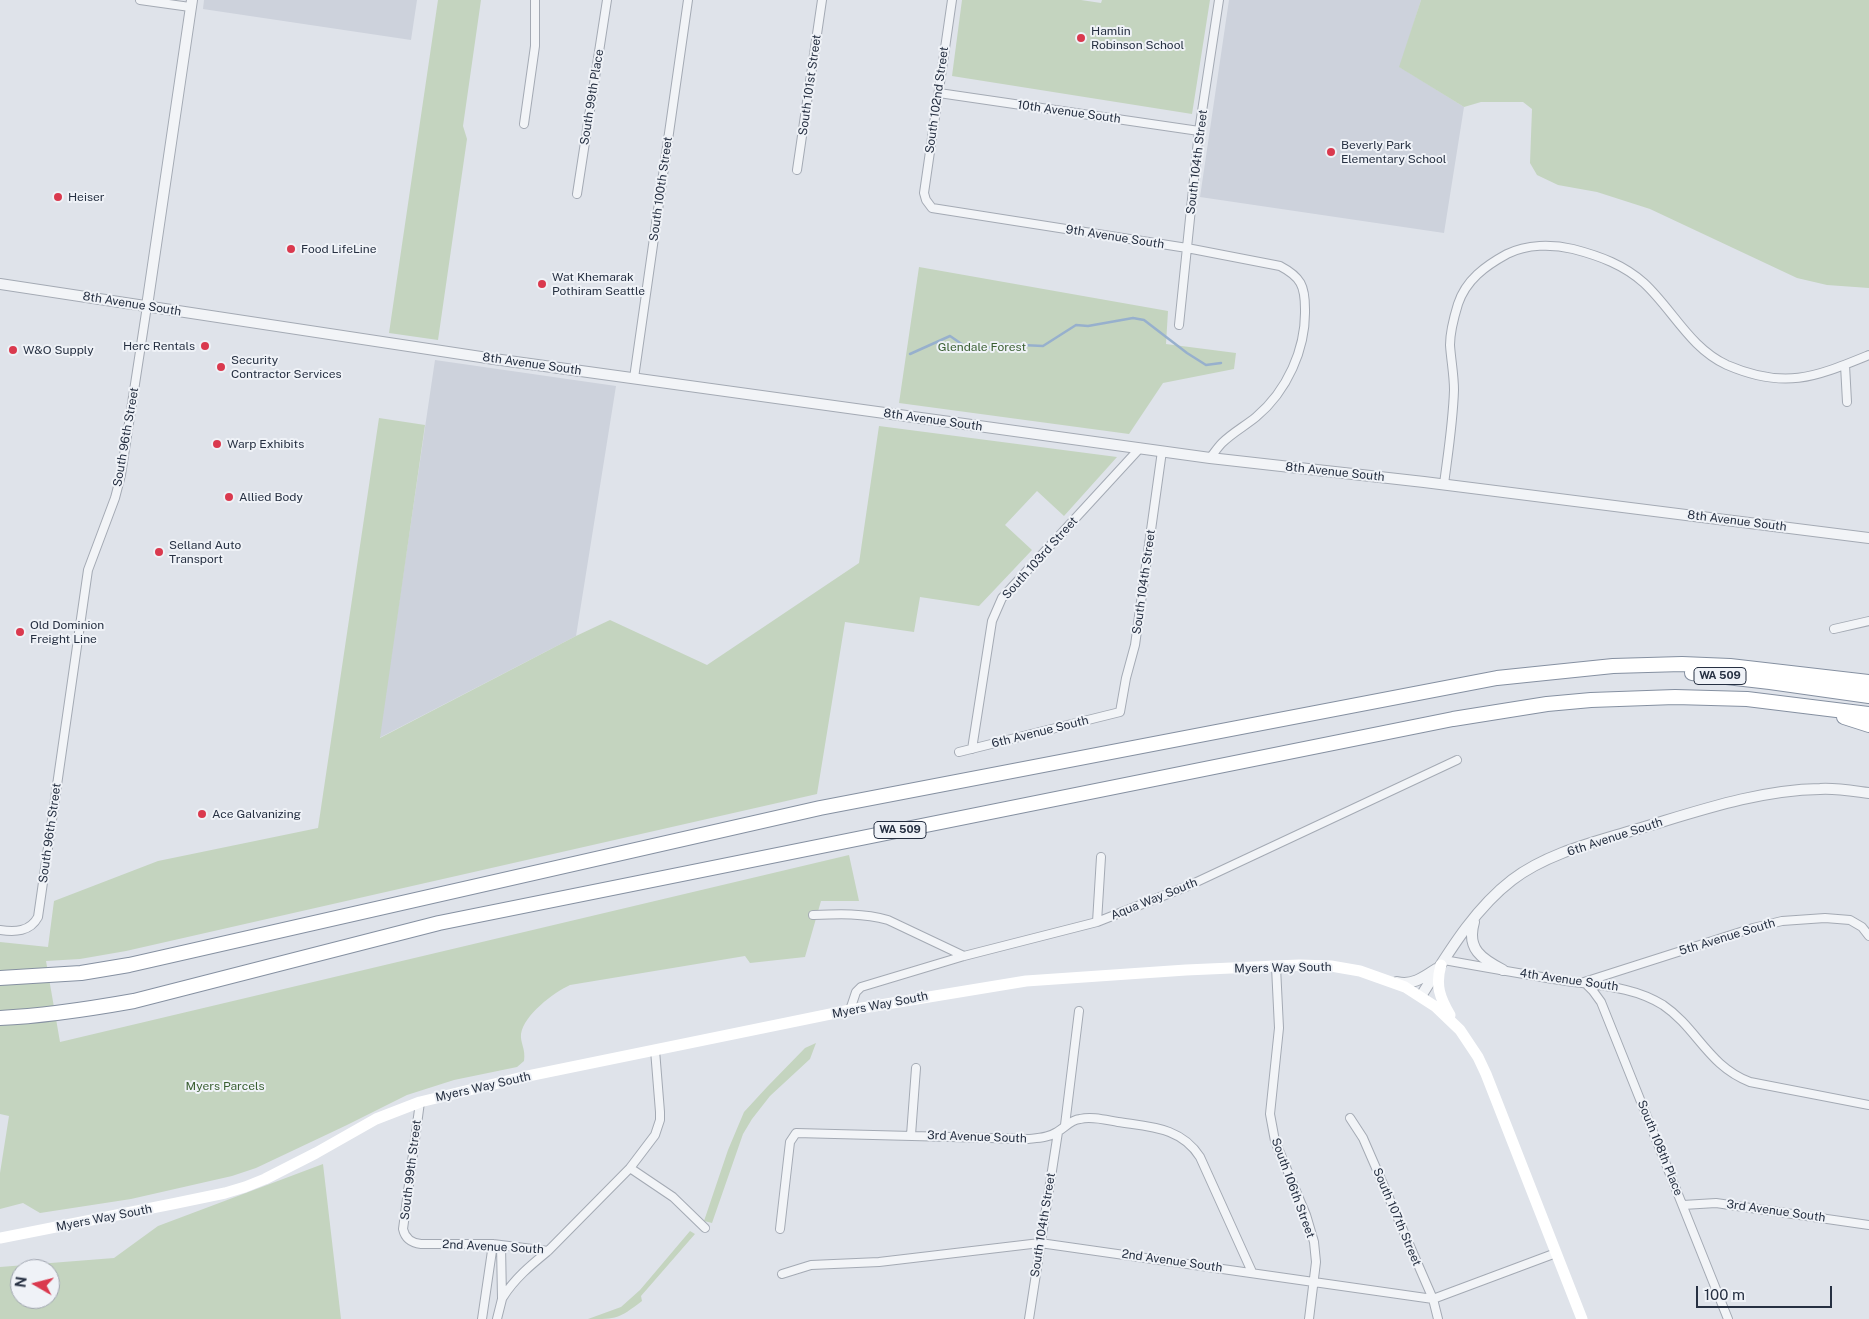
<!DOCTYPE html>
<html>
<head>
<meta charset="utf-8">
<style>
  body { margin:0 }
  #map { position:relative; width:1869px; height:1319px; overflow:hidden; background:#dfe3ea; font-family:"Public Sans",sans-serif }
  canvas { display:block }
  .north { position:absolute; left:10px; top:1259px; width:50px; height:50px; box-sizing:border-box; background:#eff2f7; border:1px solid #9fa4af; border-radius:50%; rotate:278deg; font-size:14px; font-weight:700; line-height:20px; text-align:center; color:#263042 }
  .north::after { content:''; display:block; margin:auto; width:18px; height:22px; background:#da394e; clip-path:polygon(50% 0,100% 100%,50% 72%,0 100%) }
  .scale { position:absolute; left:1696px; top:1286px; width:136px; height:22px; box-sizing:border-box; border:2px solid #263042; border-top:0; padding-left:6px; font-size:15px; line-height:18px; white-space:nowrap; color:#263042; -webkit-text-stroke:4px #eff2f7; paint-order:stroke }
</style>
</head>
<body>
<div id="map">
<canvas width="1869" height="1319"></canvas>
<div class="north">N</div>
<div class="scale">100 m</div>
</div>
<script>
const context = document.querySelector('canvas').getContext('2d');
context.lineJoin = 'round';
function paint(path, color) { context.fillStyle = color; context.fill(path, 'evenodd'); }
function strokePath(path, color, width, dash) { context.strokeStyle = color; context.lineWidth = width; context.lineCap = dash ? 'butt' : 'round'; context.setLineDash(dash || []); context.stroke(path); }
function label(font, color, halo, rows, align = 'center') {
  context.font = font + ' "Public Sans",sans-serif'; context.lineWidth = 4; context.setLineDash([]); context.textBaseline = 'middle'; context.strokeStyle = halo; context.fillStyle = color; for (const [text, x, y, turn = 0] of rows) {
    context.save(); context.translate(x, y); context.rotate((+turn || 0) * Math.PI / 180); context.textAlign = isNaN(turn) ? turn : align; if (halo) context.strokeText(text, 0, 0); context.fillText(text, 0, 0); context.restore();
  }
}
const built = new Path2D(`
  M204 0H417L411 40 203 9Z
  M1229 0H1421L1400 67 1464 107 1444 233 1200 197Z
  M435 360 616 386 576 636 379 738Z`);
const green = new Path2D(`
  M438 0H481L463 126 467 139 438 340 389 333Z
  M962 0H1081L1101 3 1102 0H1210L1192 114 952 76Z
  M1421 0H1869V288L1827 285 1797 278 1650 209 1597 192 1558 185 1537 175 1530 163 1532 109 1523 102H1481L1464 107 1399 67Z
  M919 267 1168 311 1166 344 1236 353 1234 369 1163 383 1129 434 899 403Z
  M379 418 425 425 380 738 576 636 610 620 707 665 859 563 879 426 1117 457 1064 516 1037 491 1005 525 1032 550 979 606 920 597 914 632 845 622 817 794 126 951 80 959 46 961 60 1042 849 855 859 901H821L805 957 750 963 745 956 570 985C553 993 524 1015 521 1034 520 1043 526 1049 524 1061L517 1067 454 1080 407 1095 347 1125 256 1168 232 1176 131 1199 40 1213 23 1203 0 1209V1173L9 1116 0 1114V942L48 947 54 901 158 861 318 828Z
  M816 1043 810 1059 770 1096 752 1119 743 1134 712 1223 704 1221 728 1150 744 1112 767 1087 805 1048Z
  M323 1164 341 1319H0V1267L114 1258 158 1226ZM20 1269H50V1299H20Z
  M690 1231 695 1234 641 1296 642 1301C618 1319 618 1319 588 1319L621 1307 640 1290Z`);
const stream = new Path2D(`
  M910 354 950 336 969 349 982 350 1001 344 1043 346 1076 325 1088 326 1133 318 1144 320 1187 353 1206 365 1221 363`);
const minor = new Path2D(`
  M140 0 190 7
  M952 0 924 193 926 200 932 208 1187 248 1280 266C1301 277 1305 286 1305 309 1306 349 1287 391 1256 417 1245 426 1232 433 1222 443 1218 447 1214 453 1210 458
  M939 93 1199 131
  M524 124 535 46V0
  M797 170 822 0
  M577 194 607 0
  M1179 325 1199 131 1219 0
  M1845 365 1847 402
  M634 378 688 0
  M1444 484C1448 453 1453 422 1454 390 1454 375 1451 360 1450 345 1450 331 1454 317 1458 304 1466 280 1485 266 1507 254 1527 244 1552 244 1573 249 1600 256 1624 265 1644 283 1673 310 1690 348 1727 365 1785 390 1815 377 1869 355
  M1834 629 1869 621
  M972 749 992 621 1002 598 1140 448
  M959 752 1120 712 1126 678 1135 645 1162 451
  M813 915C839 914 863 913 888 920L964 956
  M1097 922 1101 857
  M0 930C15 932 30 932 38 917L88 570 115 498 121 475 147 306
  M1444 960C1483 967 1522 974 1560 980 1596 986 1631 985 1663 1005 1697 1028 1708 1066 1750 1082L1869 1105
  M1276 967 1279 1028 1270 1114 1275 1141 1306 1215 1314 1242 1316 1262 1309 1319
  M850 1010 856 992 861 987 964 956 1097 922 1188 886 1457 760
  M420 1102 403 1229C405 1238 411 1243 421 1244H493L548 1251 630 1168 655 1135 660 1120V1112L655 1050
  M1350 1118 1363 1138 1433 1299 1438 1319
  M1065 1125 1079 1011
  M911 1135 916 1068
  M630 1168 673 1197 705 1228
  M1683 1205 1716 1203 1869 1225
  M780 1229 790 1142 796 1133 1028 1139C1038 1138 1048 1138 1057 1132 1066 1127 1070 1120 1080 1119 1092 1116 1106 1120 1118 1122 1150 1127 1181 1127 1200 1157L1252 1272
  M782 1274 811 1265 879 1262 1040 1243 1433 1299 1556 1253
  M503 1297C515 1278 531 1265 548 1251
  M482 1319 493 1244
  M497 1319 502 1299 501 1245
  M1029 1319 1058 1132
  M1728 1319 1601 1002 1593 991 1584 982 1753 928 1782 921 1825 918 1850 920 1862 927 1869 936`);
const tertiary = new Path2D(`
  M0 284 494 359 1210 458 1424 482 1869 538
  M147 306 192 0
  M1474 922C1466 949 1482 959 1503 970
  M1397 982C1412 986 1424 977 1436 969
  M1421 996C1447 955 1473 910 1512 880 1546 854 1591 843 1631 831 1693 813 1755 790 1820 789 1836 788 1853 791 1869 793`);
const secondary = new Path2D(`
  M1441 965C1435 985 1440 998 1450 1015
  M0 1238 172 1204 225 1193 245 1187 265 1179 316 1153 376 1119 420 1102 523 1077 850 1010 1026 981 1186 970 1299 965 1331 966 1360 971 1405 987 1436 1007 1460 1030 1478 1057 1486 1074 1582 1319`);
const motorway = new Path2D(`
  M1692 673 1770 682 1869 696
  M1844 717 1869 725
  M0 978 81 973 129 965 820 808 1497 678 1613 666 1682 664 1730 666 1869 682
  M0 1018C45 1016 89 1009 134 1001L439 923 1453 719 1547 704 1591 700 1675 697 1747 699 1869 714`);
const markers = [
  [1081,38,5,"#da394e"],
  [1331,152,5,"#da394e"],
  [58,197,5,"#da394e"],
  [291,249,5,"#da394e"],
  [542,284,5,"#da394e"],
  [205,346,5,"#da394e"],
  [13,350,5,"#da394e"],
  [221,367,5,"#da394e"],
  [217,444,5,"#da394e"],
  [229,497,5,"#da394e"],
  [159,552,5,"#da394e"],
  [20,632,5,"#da394e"],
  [202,814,5,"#da394e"]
];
const shields = [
  [1720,676,52],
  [900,830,52]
];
const shieldNames = [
  ["WA 509",1720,676],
  ["WA 509",900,830]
];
const poiNames = [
  ["Hamlin",1091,31],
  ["Robinson School",1091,45],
  ["Beverly Park",1341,145],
  ["Elementary School",1341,159],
  ["Heiser",68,197],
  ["Food LifeLine",301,249],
  ["Wat Khemarak",552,277],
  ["Pothiram Seattle",552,291],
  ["Herc Rentals",195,346,"right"],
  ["W&O Supply",23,350],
  ["Security",231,360],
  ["Contractor Services",231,374],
  ["Warp Exhibits",227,444],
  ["Allied Body",239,497],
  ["Selland Auto",169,545],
  ["Transport",169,559],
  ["Old Dominion",30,625],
  ["Freight Line",30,639],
  ["Ace Galvanizing",212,814]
];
const streetNames = [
  ["South 101st Street",810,85,-82],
  ["South 99th Place",592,97,-81],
  ["South 102nd Street",937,100,-82],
  ["10th Avenue South",1069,112,8],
  ["South 104th Street",1197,162,-83],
  ["South 100th Street",661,189,-82],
  ["9th Avenue South",1115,237,9],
  ["8th Avenue South",132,304,9],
  ["8th Avenue South",532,364,8],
  ["8th Avenue South",933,420,8],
  ["South 96th Street",126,437,-80],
  ["8th Avenue South",1335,472,6],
  ["8th Avenue South",1737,521,7],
  ["South 103rd Street",1040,558,-48],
  ["South 104th Street",1144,582,-82],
  ["6th Avenue South",1040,732,-14],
  ["South 96th Street",50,833,-82],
  ["6th Avenue South",1615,837,-18],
  ["Aqua Way South",1154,899,-22],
  ["5th Avenue South",1727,937,-17],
  ["Myers Way South",1283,968,-1],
  ["4th Avenue South",1569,980,8],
  ["Myers Way South",880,1005,-11],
  ["Myers Way South",483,1087,-13],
  ["3rd Avenue South",977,1137,2],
  ["South 108th Place",1660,1148,68],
  ["South 99th Street",411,1170,-83],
  ["South 106th Street",1293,1188,70],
  ["3rd Avenue South",1776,1211,8],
  ["South 107th Street",1397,1217,67],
  ["Myers Way South",104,1218,-11],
  ["South 104th Street",1043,1225,-81],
  ["2nd Avenue South",493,1247,3],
  ["2nd Avenue South",1172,1261,8]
];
const parkNames = [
  ["Glendale Forest",982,347],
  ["Myers Parcels",225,1086]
];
paint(built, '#cdd2dc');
paint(green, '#c4d4bf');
strokePath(stream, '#97b0cd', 2.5);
strokePath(minor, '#a4aab4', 10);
strokePath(tertiary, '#a4aab4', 12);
strokePath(motorway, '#8590a1', 16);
strokePath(minor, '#f2f4f7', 8);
strokePath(tertiary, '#f2f4f7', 10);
strokePath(secondary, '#fff', 11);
strokePath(motorway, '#fff', 14);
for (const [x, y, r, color] of markers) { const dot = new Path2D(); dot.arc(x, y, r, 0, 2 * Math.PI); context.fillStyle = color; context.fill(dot); strokePath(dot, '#eff2f7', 2); }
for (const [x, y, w] of shields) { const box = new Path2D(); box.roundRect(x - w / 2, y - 8.5, w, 17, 4); context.fillStyle = '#eff2f7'; context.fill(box); strokePath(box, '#263042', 1); }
label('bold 11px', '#263042', null, shieldNames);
label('12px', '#263042', '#eff2f7', poiNames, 'left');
label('12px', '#263042', '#eff2f7', streetNames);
label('12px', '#3a5f32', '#eff2f7', parkNames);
</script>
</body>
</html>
